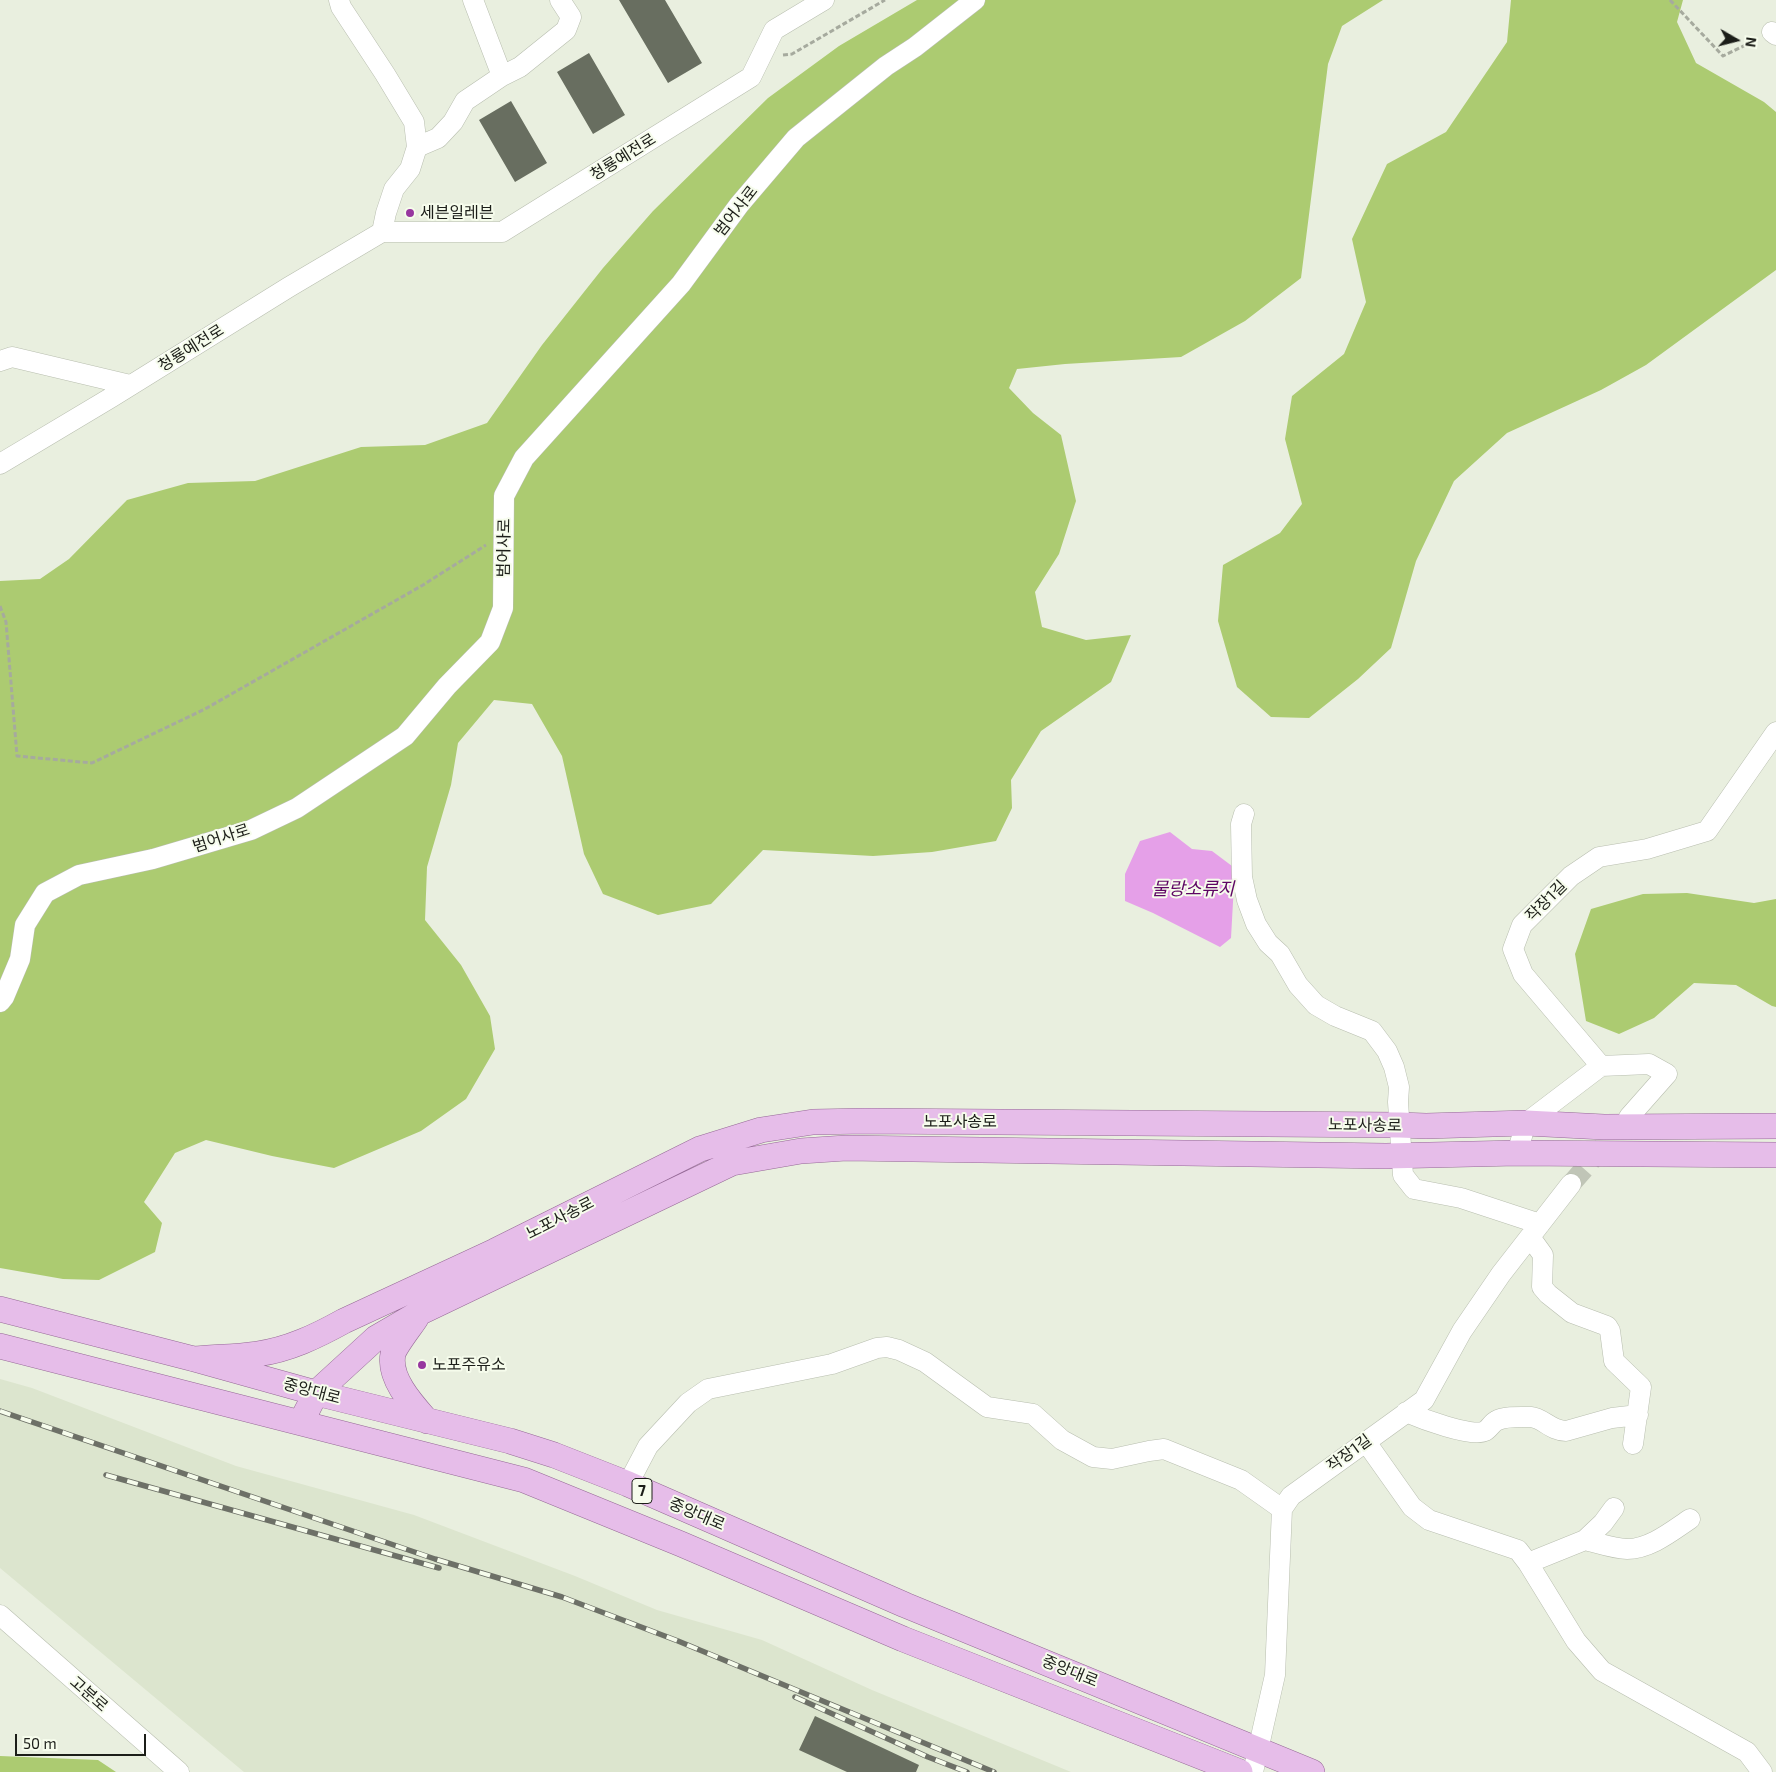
<!DOCTYPE html>
<html>
<head>
<meta charset="utf-8">
<style>
  body { margin:0 }
  #map { position:relative; width:1776px; height:1772px; overflow:hidden; background:#e9efdf; font-family:"Exo 2",sans-serif }
  canvas { display:block }
  .north { position:absolute; left:1711px; top:15px; width:50px; height:50px; -webkit-text-stroke:4px #f6fcec; paint-order:stroke; rotate:98deg; font-size:14px; font-weight:700; line-height:20px; text-align:center; color:#1c1e19 }
  .north::after { content:''; display:block; margin:auto; width:18px; height:22px; background:#1c1e19; clip-path:polygon(50% 0,100% 100%,50% 72%,0 100%) }
  .scale { position:absolute; left:15px; top:1734px; width:131px; height:22px; box-sizing:border-box; border:2px solid #1c1e19; border-top:0; padding-left:6px; font-size:15px; line-height:18px; white-space:nowrap; color:#1c1e19; -webkit-text-stroke:4px #f6fcec; paint-order:stroke }
</style>
</head>
<body>
<div id="map">
<canvas width="1776" height="1772"></canvas>
<div class="north">N</div>
<div class="scale">50 m</div>
</div>
<script>
const context = document.querySelector('canvas').getContext('2d');
context.lineJoin = 'round';
function paint(path, color) { context.fillStyle = color; context.fill(path, 'evenodd'); }
function strokePath(path, color, width, dash) { context.strokeStyle = color; context.lineWidth = width; context.lineCap = dash ? 'butt' : 'round'; context.setLineDash(dash || []); context.stroke(path); }
function label(font, color, halo, rows, align = 'center') {
  context.font = font + ' "Exo 2","Noto Sans KR",sans-serif'; context.lineWidth = 4; context.setLineDash([]); context.textBaseline = 'middle'; context.strokeStyle = halo; context.fillStyle = color; for (const [text, x, y, turn = 0] of rows) {
    context.save(); context.translate(x, y); context.rotate((+turn || 0) * Math.PI / 180); context.textAlign = isNaN(turn) ? turn : align; if (halo) context.strokeText(text, 0, 0); context.fillText(text, 0, 0); context.restore();
  }
}
const built = new Path2D(`
  M0 1379 32 1388 236 1466 414 1515 575 1576 657 1610 762 1640 872 1690 1071 1772H244L0 1568Z`);
const green = new Path2D(`
  M917 0H1383L1342 26 1328 64 1301 278 1245 321 1181 357 1065 364 1017 369 1009 388 1033 413 1061 435 1076 501 1059 554 1035 592 1042 627 1086 640 1131 635 1111 682 1041 731 1011 780 1012 808 996 841 932 852 873 856 763 850 711 904 658 915 603 894 584 854 562 756 532 704 494 700 458 743 451 785 427 867 425 920 461 965 490 1016 495 1049 466 1099 421 1131 334 1168 272 1156 206 1140 175 1153 144 1202 162 1223 155 1252 99 1280 63 1279 0 1268V581L40 579 69 559 127 500 188 483 255 481 361 447 425 445 487 423 542 345 603 268 653 211 768 98 839 46Z
  M1511 0H1683L1677 22 1696 63 1764 102 1776 112V270L1646 365 1601 390 1507 433 1454 481 1416 561 1391 648 1358 679 1309 718 1271 717 1237 687 1218 621 1223 565 1280 533 1302 504 1285 439 1292 396 1344 354 1366 302 1352 239 1387 164 1446 132 1507 42Z
  M1687 893 1754 903 1776 899V1007L1772 1006 1736 985 1694 983 1654 1018 1619 1034 1586 1021 1575 954 1591 909 1643 894Z
  M0 1756 98 1760 116 1772H0Z`);
const water = new Path2D(`
  M1170 832 1192 849 1212 851 1232 866 1234 884 1231 938 1220 947 1153 913 1125 901V874L1140 841Z`);
const building = new Path2D(`
  M619 0H665L702 63 668 83Z
  M589 53 625 115 593 134 557 72Z
  M511 101 547 163 515 182 479 120Z
  M815 1716 919 1765 916 1772H847L799 1750Z`);
const minorTunnel = new Path2D(`
  M1571 1184 1603 1147`);
const path = new Path2D(`
  M1670 0 1723 56 1756 40
  M783 55 792 54 885 0
  M0 606 6 622 17 756 92 763 205 709 423 585 486 545`);
const minor = new Path2D(`
  M339 0 341 7 385 74 414 122 417 147 410 169 394 189 386 213 382 232
  M473 0 502 76
  M1772 32 1776 35
  M417 147 438 138 453 122 465 101 502 76 520 67 566 30 571 17 560 0
  M0 361 12 357 130 385
  M0 464 112 397 289 287 382 232H502L751 77 774 30 824 0
  M1244 814 1241 824 1242 877 1247 900 1256 924 1268 943 1280 954 1298 985 1316 1005 1335 1016 1372 1031 1387 1051 1394 1067 1399 1087 1398 1102 1403 1175 1414 1189 1461 1198 1540 1224
  M0 1002 4 997 20 959 25 925 45 893 79 875 153 859 251 830 297 808 405 736 447 686 490 642 503 608 504 496 524 458 681 284 739 205 796 138 886 66 915 47 975 0
  M1601 1066 1523 974 1513 949 1522 925 1571 876 1599 857 1647 849 1707 831 1776 732
  M1601 1066 1649 1064 1667 1074 1629 1117
  M1517 1153 1526 1123 1601 1066
  M1530 1237 1543 1255 1542 1287 1548 1294 1572 1313 1607 1326 1610 1331 1614 1361 1641 1387 1633 1444
  M1406 1412C1420 1418 1472 1438 1485 1431 1489 1429 1492 1423 1496 1421 1504 1416 1521 1417 1531 1417 1543 1418 1551 1431 1566 1431L1612 1418 1638 1415
  M1366 1442 1412 1507 1429 1520 1518 1550 1528 1563 1576 1641 1602 1671 1747 1752 1762 1772
  M628 1484 648 1446 688 1403 708 1389 832 1364 877 1348 887 1347 899 1350 925 1362 987 1407 1033 1414 1062 1440 1093 1457 1112 1459 1149 1451 1164 1449 1241 1480 1282 1509
  M1585 1540C1598 1543 1614 1549 1627 1549 1650 1549 1672 1531 1690 1519
  M1528 1563 1585 1540 1603 1523 1614 1508
  M0 1615 179 1772
  M1253 1772 1275 1675 1282 1509 1291 1496 1424 1400 1462 1331 1501 1274 1571 1184`);
const major = new Path2D(`
  M0 1309 194 1359 316 1393 510 1441 554 1455 628 1484 905 1605 1312 1772
  M416 1318C411 1326 395 1346 393 1354 388 1378 412 1404 427 1421
  M0 1346 524 1480 681 1544 903 1639 1240 1772
  M194 1359C215 1357 236 1357 257 1354 288 1350 317 1336 344 1321L495 1251 700 1149 761 1130 813 1122 865 1121 1400 1125 1426 1126 1526 1123 1604 1127 1776 1126
  M301 1422 316 1393 376 1338 419 1313 732 1163 801 1151 846 1148 1386 1156 1517 1153 1776 1155`);
const rail = new Path2D(`
  M0 1411 435 1559 562 1597 678 1641 994 1772
  M106 1475 439 1568
  M795 1697 928 1757 967 1772`);
const markers = [
  [410,213,5,"#97379f"],
  [422,1365,5,"#97379f"]
];
const shields = [
  [642,1491,20]
];
const shieldNames = [
  ["7",642,1491]
];
const streetNames = [
  ["청룡예전로",623,157,-32],
  ["범어사로",736,211,-52],
  ["청룡예전로",191,348,-32],
  ["범어사로",504,548,-89],
  ["범어사로",221,838,-18],
  ["작장1길",1546,901,-45],
  ["노포사송로",960,1122],
  ["노포사송로",1365,1125,1],
  ["노포사송로",560,1218,-27],
  ["중앙대로",312,1391,15],
  ["작장1길",1349,1453,-36],
  ["중앙대로",697,1514,23],
  ["중앙대로",1070,1671,22],
  ["고분로",89,1694,41]
];
const poiNames = [
  ["세븐일레븐",420,213],
  ["노포주유소",432,1365]
];
const waterNames = [
  ["물랑소류지",1193,889]
];
paint(built, '#dce5ce');
paint(green, '#accb71');
paint(water, '#e5a0e8');
paint(building, '#686e60');
strokePath(minorTunnel, '#c0c5b7', 20, [20, 10]);
strokePath(minor, '#b8beaf', 21);
strokePath(major, '#956996', 26);
strokePath(path, '#a6aa9e', 3, [5, 2.5]);
strokePath(minor, '#fff', 20);
strokePath(major, '#e6bde9', 25);
strokePath(rail, '#6d7067', 5.5);
strokePath(rail, '#f6fcec', 4, [11]);
for (const [x, y, r, color] of markers) { const dot = new Path2D(); dot.arc(x, y, r, 0, 2 * Math.PI); context.fillStyle = color; context.fill(dot); strokePath(dot, '#f6fcec', 2); }
for (const [x, y, w] of shields) { const box = new Path2D(); box.roundRect(x - w / 2, y - 12.5, w, 25, 4); context.fillStyle = '#f6fcec'; context.fill(box); strokePath(box, '#1c1e19', 1); }
label('bold 15px', '#1c1e19', null, shieldNames);
label('16px', '#1c1e19', '#f6fcec', streetNames);
label('16px', '#1c1e19', '#f6fcec', poiNames, 'left');
label('italic 18px', '#5e0664', '#f6fcec', waterNames);
</script>
</body>
</html>
